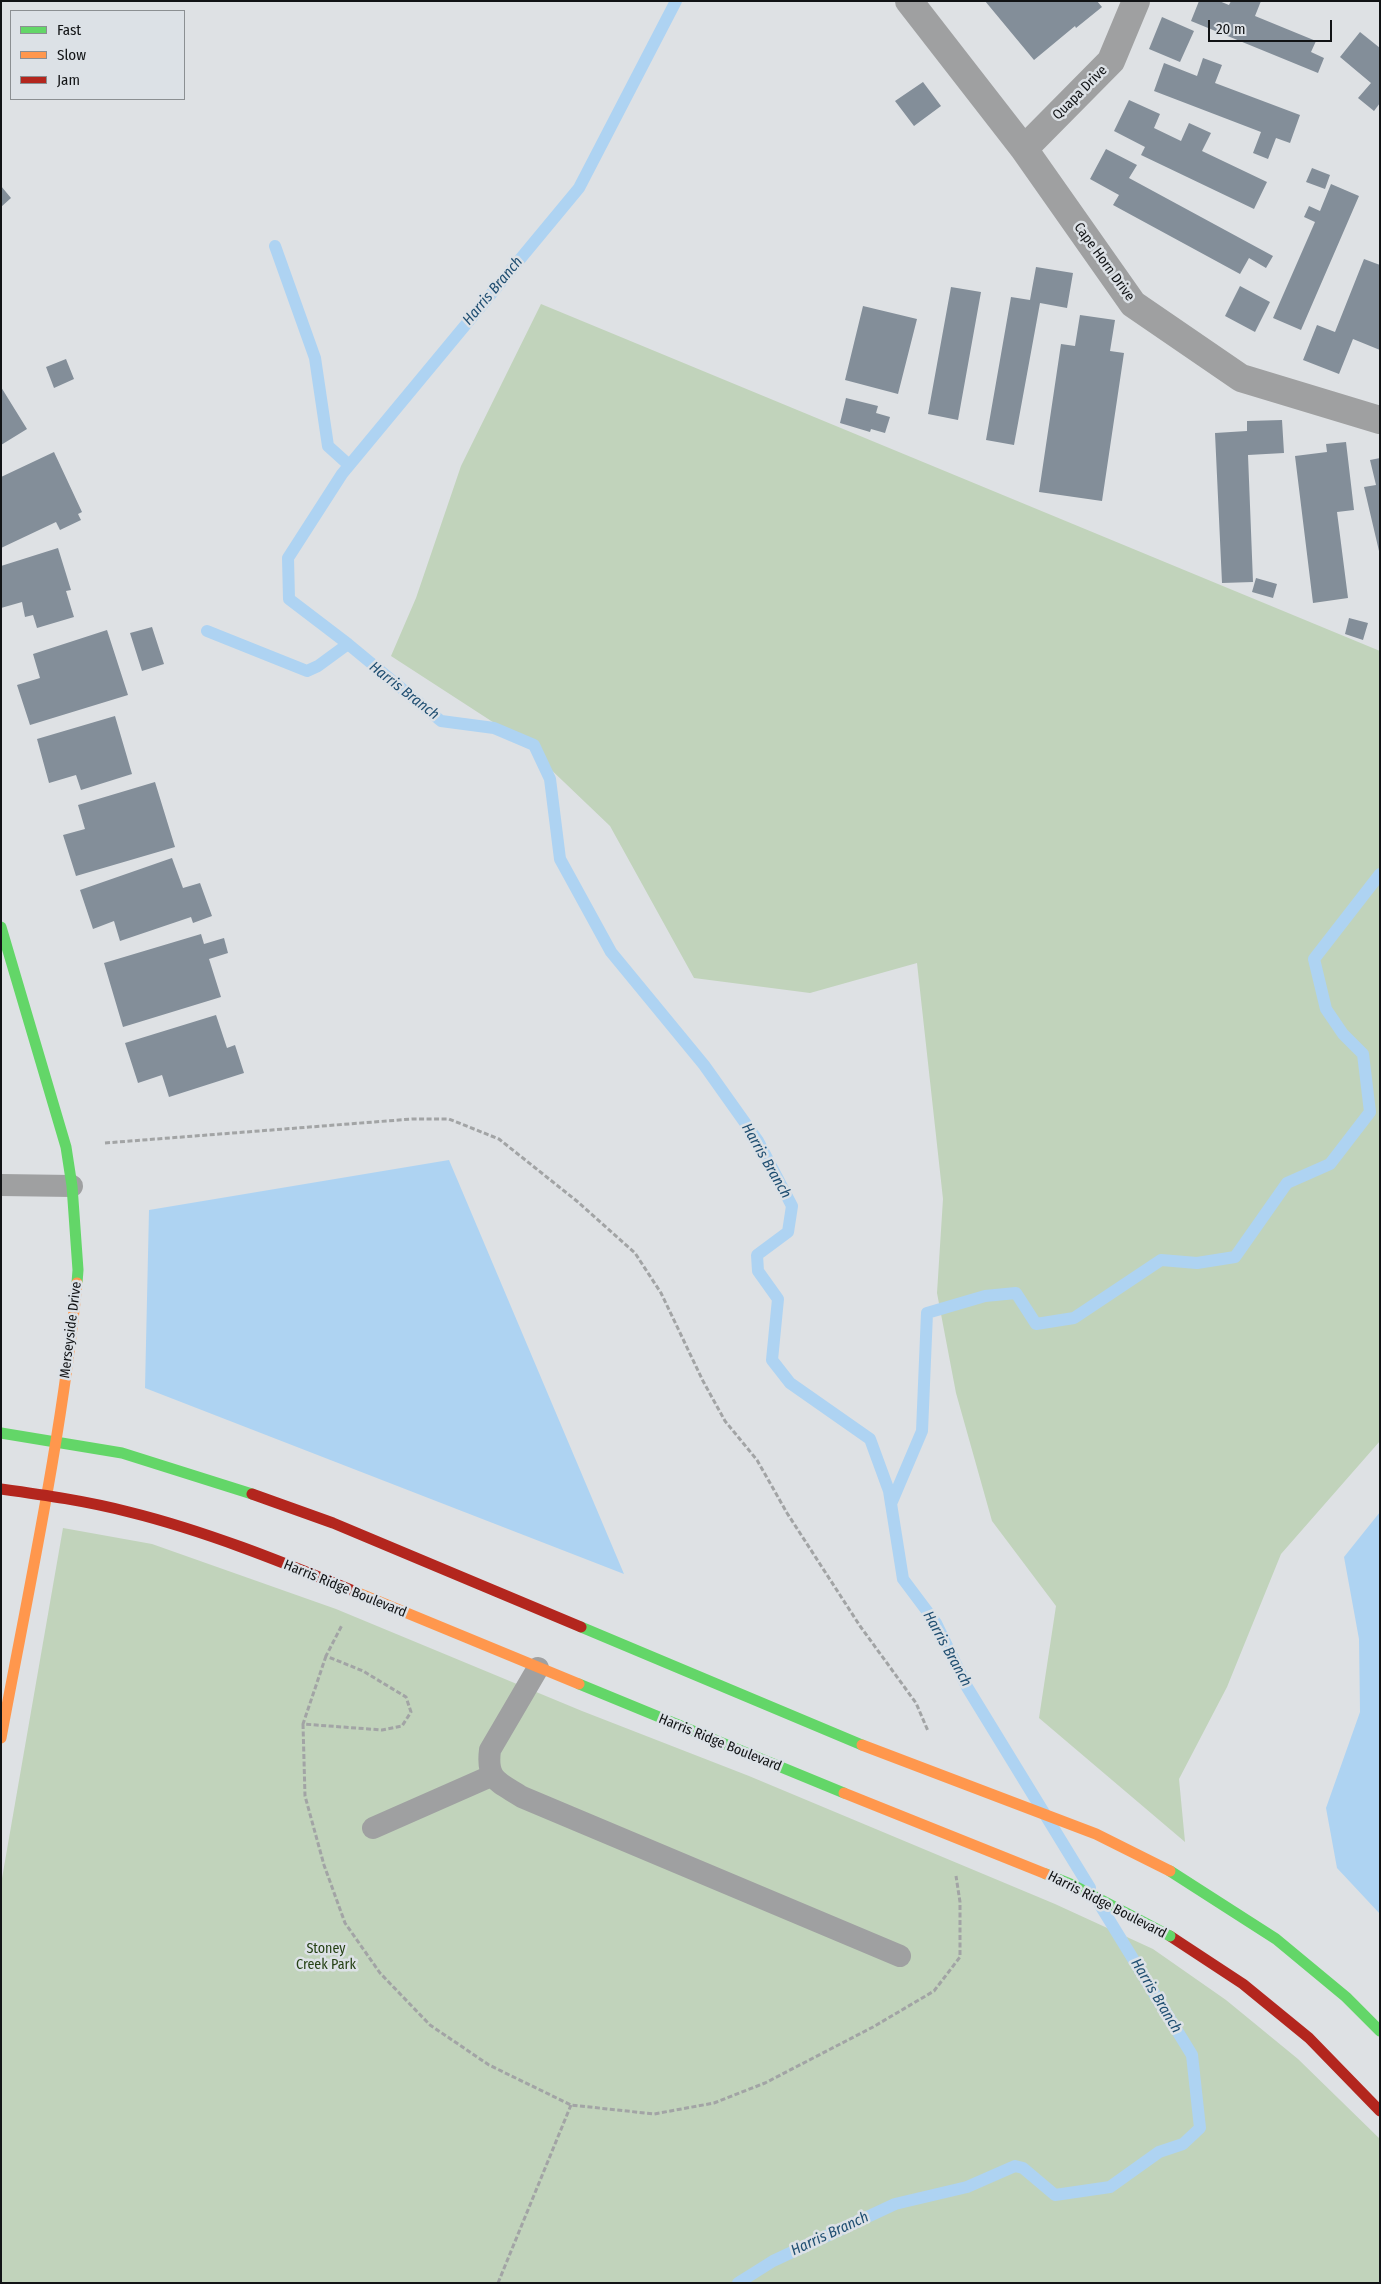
<!DOCTYPE html>
<html>
<head>
<meta charset="utf-8">
<style>
  body { margin:0 }
  #map { position:relative; width:1381px; height:2284px; overflow:hidden; background:#dee1e4; font-family:"Fira Sans Condensed",sans-serif }
  canvas { display:block }
  .frame { position:absolute; inset:0; border:2px solid #111315; pointer-events:none }
  .legend { position:absolute; left:10px; top:10px; width:175px; height:90px; box-sizing:border-box; background:#dce1e6; border:1px solid #8b8f92; margin:0; padding:6px 9px; list-style:none; font-size:15px; color:#111315 }
  .legend li { display:flex; align-items:center; gap:10px; height:25px }
  .legend b { width:25px; border:1px solid #8b8f92 }
  .scale { position:absolute; left:1208px; top:20px; width:124px; height:22px; box-sizing:border-box; border:2px solid #111315; border-top:0; padding-left:6px; font-size:15px; line-height:18px; white-space:nowrap; color:#111315; -webkit-text-stroke:4px #dce1e6; paint-order:stroke }
</style>
</head>
<body>
<div id="map">
<canvas width="1381" height="2284"></canvas>
<div class="frame"></div>
<ul class="legend">
<li><b style="height:6px;background:#63d668"></b>Fast</li>
<li><b style="height:6px;background:#ff974d"></b>Slow</li>
<li><b style="height:6px;background:#b3261e"></b>Jam</li>
</ul>
<div class="scale">20 m</div>
</div>
<script>
const context = document.querySelector('canvas').getContext('2d');
context.lineJoin = 'round';
function paint(path, color) { context.fillStyle = color; context.fill(path, 'evenodd'); }
function strokePath(path, color, width, dash) { context.strokeStyle = color; context.lineWidth = width; context.lineCap = dash ? 'butt' : 'round'; context.setLineDash(dash || []); context.stroke(path); }
function label(font, color, halo, rows, align = 'center') {
  context.font = font + ' "Fira Sans Condensed",sans-serif'; context.lineWidth = 5; context.setLineDash([]); context.textBaseline = 'middle'; context.strokeStyle = halo; context.fillStyle = color; for (const [text, x, y, turn = 0] of rows) {
    context.save(); context.translate(x, y); context.rotate((+turn || 0) * Math.PI / 180); context.textAlign = isNaN(turn) ? turn : align; if (halo) context.strokeText(text, 0, 0); context.fillText(text, 0, 0); context.restore();
  }
}
const green = new Path2D(`
  M541 304 1380 651V1441L1281 1554 1227 1687 1179 1779 1185 1842 1039 1718 1056 1606 992 1521 956 1393 937 1293 943 1199 917 963 810 993 694 978 610 826 519 739 391 656 416 598 461 466Z
  M63 1528 152 1544 336 1609 582 1711 749 1776 1055 1904 1153 1949 1226 2000 1298 2059 1380 2139V2283H1V1884Z`);
const water = new Path2D(`
  M449 1160 624 1574 145 1388 149 1210Z
  M1380 1512V1914L1337 1868 1326 1808 1360 1712 1359 1639 1344 1557Z`);
const stream = new Path2D(`
  M676 1 579 188 342 474 288 558 289 599 348 644 441 721 494 728 534 745 550 779 560 859 611 952 704 1065 758 1141 792 1206 788 1232 757 1255 758 1271 778 1299 772 1360 790 1383 870 1439 889 1491 903 1579 936 1623 967 1687 1090 1888
  M275 246 315 358 328 446 349 465
  M207 631 307 671 318 666 348 644
  M891 1504 922 1431 927 1313 985 1296 1016 1293 1036 1324 1074 1318 1161 1260 1197 1263 1235 1257 1287 1183 1330 1164 1370 1112 1363 1054 1343 1034 1326 1009 1314 959 1380 874
  M738 2283 773 2261 895 2204 967 2187 1015 2166 1023 2168 1055 2195 1110 2187 1159 2152 1183 2144 1200 2128 1192 2055 1100 1905`);
const building = new Path2D(`
  M985 1H1097L1102 7 1076 28 1075 26 1034 60Z
  M1199 1H1219L1229 5 1231 1H1261L1255 16 1316 41 1311 52 1324 58 1318 73 1191 21Z
  M1162 17 1194 31 1180 62 1149 49Z
  M1360 32 1380 48V103L1374 111 1358 98 1371 83 1340 57Z
  M1203 58 1222 65 1215 83 1300 115 1290 143 1276 138 1268 159 1253 153 1261 132 1154 91 1164 63 1197 76Z
  M923 82 941 106 914 126 895 101Z
  M1129 100 1160 114 1154 128 1181 141 1189 123 1211 133 1202 151 1267 182 1254 209 1141 155 1145 147 1114 131Z
  M1106 149 1137 165 1129 178 1273 256 1266 268 1249 258 1240 274 1113 205 1119 195 1090 179Z
  M1312 168 1330 175 1325 189 1306 182Z
  M1331 184 1359 196 1301 330 1273 318 1315 222 1304 217 1309 206 1320 211Z
  M1 186 11 198 1 207Z
  M1364 259 1380 265V350L1353 339 1339 374 1303 360 1317 325 1335 332Z
  M1036 267 1073 273 1067 308 1040 303 1014 445 986 440 1011 297 1030 300Z
  M1240 286 1270 302 1255 332 1225 316Z
  M951 287 981 292 958 420 928 414Z
  M863 306 917 319 898 394 845 380Z
  M1080 315 1115 320 1110 351 1124 353 1102 501 1039 492 1061 344 1075 346Z
  M66 359 74 379 54 388 46 367Z
  M1 387 27 429 1 445Z
  M846 398 878 406 876 413 890 417 885 433 871 429 870 432 840 423Z
  M1282 420 1284 453 1248 455 1253 582 1222 583 1215 433 1247 431V421Z
  M1346 442 1354 510 1337 512 1348 598 1313 603 1295 456 1327 452 1326 444Z
  M54 452 82 512 78 514 81 520 60 530 56 522 1 548V477Z
  M1380 458V551H1379L1364 487 1376 485 1370 460Z
  M58 548 71 590 66 591 74 617 37 628 33 615 25 617 22 602 1 608V566Z
  M1256 578 1277 584 1273 598 1252 592Z
  M1349 618 1368 623 1363 640 1345 634Z
  M152 627 164 664 142 671 130 633Z
  M107 630 128 695 30 725 17 685 40 678 33 654Z
  M115 716 132 774 81 790 76 775 49 783 37 739Z
  M155 782 175 847 76 876 63 835 85 829 78 805Z
  M172 858 183 888 200 883 212 916 193 923 191 917 120 941 114 921 93 929 80 890Z
  M201 934 204 944 224 938 228 953 209 959 221 997 123 1027 104 963Z
  M216 1015 227 1048 235 1045 244 1073 169 1097 162 1075 138 1083 125 1043Z`);
const path = new Path2D(`
  M105 1143 412 1119H449L499 1139 578 1202 635 1253 661 1293 703 1381 725 1421 757 1460 787 1513 860 1626 916 1703 928 1731
  M326 1656 303 1724 382 1730 402 1726 411 1712 406 1697 363 1671 326 1656 342 1625
  M303 1724 305 1796 324 1865 345 1923 380 1973 430 2025 489 2065 571 2105 654 2114 714 2103 765 2083 873 2027 934 1991 960 1957V1902L956 1876
  M498 2283 571 2105`);
const lane = new Path2D(`
  M1 1185 72 1186
  M538 1668 490 1750C486 1781 499 1782 522 1797L900 1956
  M373 1828 491 1776`);
const street = new Path2D(`
  M909 1 1024 149 1133 304 1241 378 1380 420
  M1024 149 1111 61 1136 1`);
const fast = new Path2D(`
  M1 927 66 1147 72 1186 78 1270 77 1283
  M1 1433 122 1453 252 1494
  M581 1627 862 1745
  M579 1684 844 1793
  M1170 1871 1276 1939 1346 1997 1380 2031`);
const slow = new Path2D(`
  M356 1592 579 1684
  M1 1738C29 1587 62 1436 77 1283`);
const jam = new Path2D(`
  M1 1489C44 1495 87 1501 129 1512 206 1531 282 1562 356 1592
  M252 1494 333 1523 581 1627
  M1170 1936 1243 1984 1309 2038 1380 2111`);
const fastBridge = new Path2D(`
  M1046 1874 1073 1885 1170 1936`);
const slowBridge = new Path2D(`
  M862 1745 1096 1834 1170 1871
  M844 1793 1046 1874`);
const streetNames = [
  ["Quapa Drive",1080,93,-45],
  ["Cape Horn Drive",1104,262,54],
  ["Merseyside Drive",71,1330,-83],
  ["Harris Ridge Boulevard",345,1589,22],
  ["Harris Ridge Boulevard",720,1743,22],
  ["Harris Ridge Boulevard",1107,1905,27]
];
const parkNames = [
  ["Stoney",326,1949],
  ["Creek Park",326,1965]
];
const waterNames = [
  ["Harris Branch",493,291,-50],
  ["Harris Branch",404,691,38],
  ["Harris Branch",766,1161,60],
  ["Harris Branch",947,1649,61],
  ["Harris Branch",1156,1996,59],
  ["Harris Branch",830,2234,-25]
];
paint(green, '#c1d3bb');
paint(water, '#aed3f2');
strokePath(stream, '#aed3f2', 12);
paint(building, '#838e99');
strokePath(path, '#a2a4a5', 3, [5, 2.5]);
strokePath(lane, '#9fa0a1', 22);
strokePath(street, '#9fa0a1', 28);
strokePath(fast, '#63d668', 11);
strokePath(slow, '#ff974d', 11);
strokePath(jam, '#b3261e', 11);
strokePath(fastBridge, '#63d668', 11);
strokePath(slowBridge, '#ff974d', 11);
label('14px', '#111315', '#dce1e6', streetNames);
label('14px', '#254114', '#dce1e6', parkNames);
label('italic 15px', '#1f4e71', '#dce1e6', waterNames);
</script>
</body>
</html>
